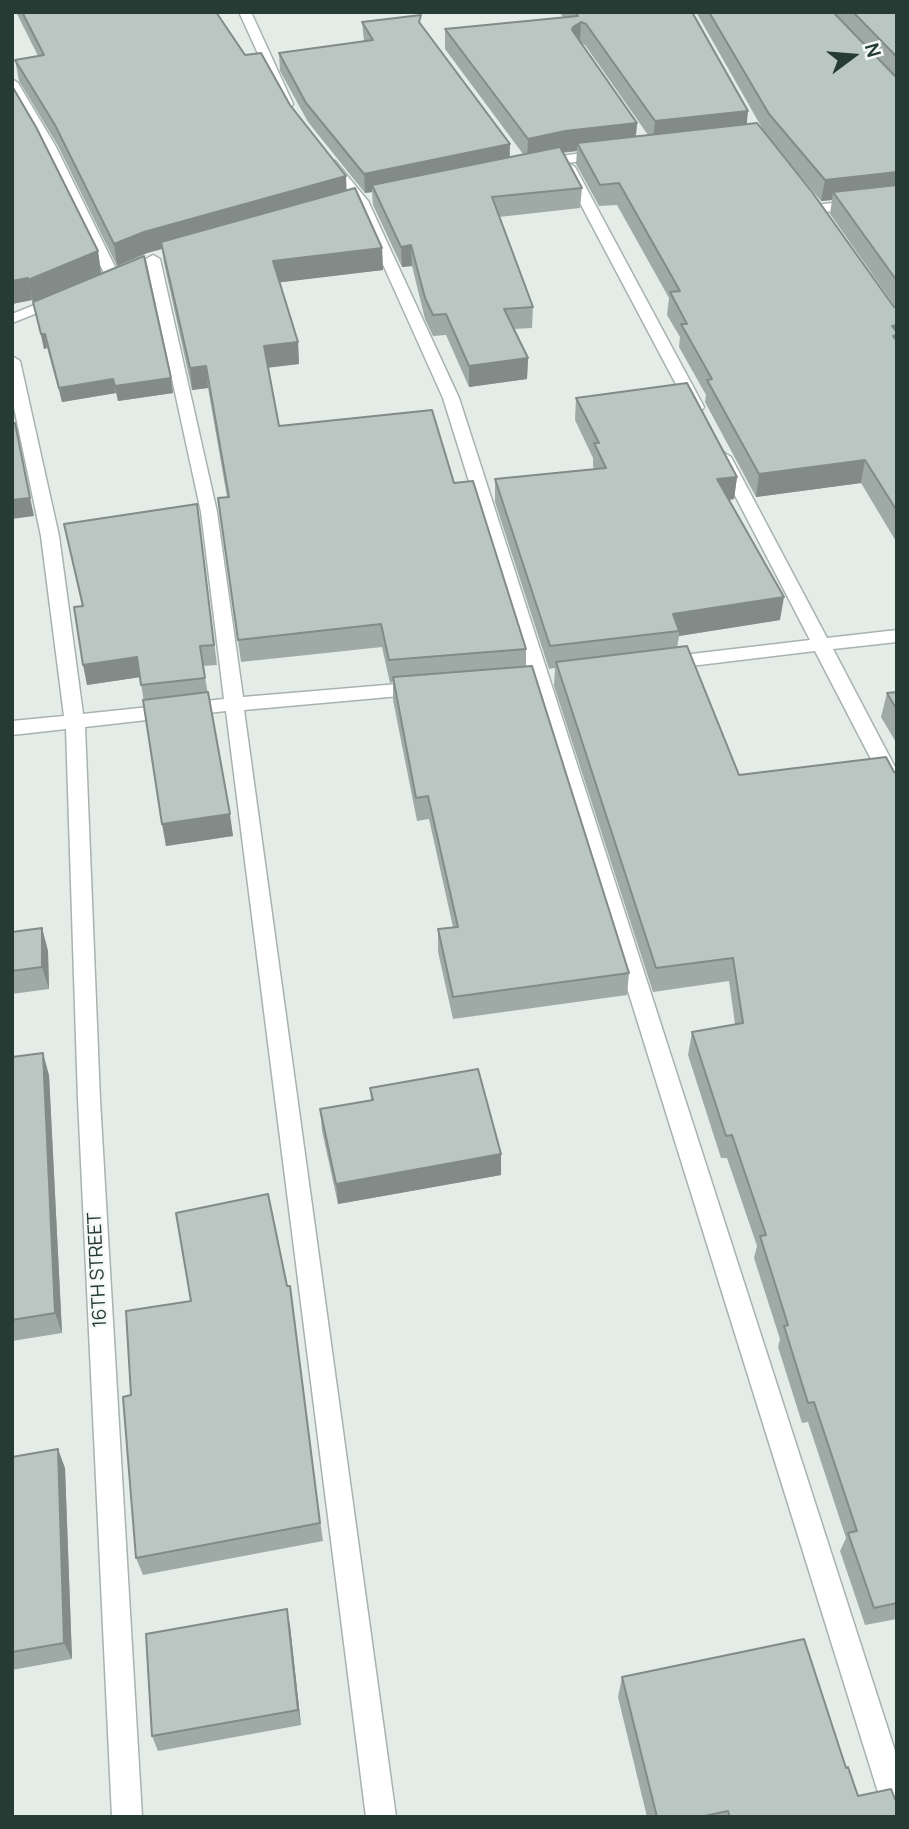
<!DOCTYPE html>
<html>
<head>
<meta charset="utf-8">
<style>
  body { margin:0 }
  #map { position:relative; width:909px; height:1829px; overflow:hidden; background:#e4ece8; font-family:Manrope,sans-serif }
  canvas { display:block }
  .frame { position:absolute; inset:0; border:14px solid #253b34; pointer-events:none }
  .north { position:absolute; left:818px; top:21px; width:70px; height:70px; -webkit-text-stroke:5px #f4f8f6; paint-order:stroke; rotate:74deg; font-size:19px; font-weight:700; line-height:28px; text-align:center; color:#253b34 }
  .north::after { content:''; display:block; margin:auto; width:24px; height:32px; background:#253b34; clip-path:polygon(50% 0,100% 100%,50% 72%,0 100%) }
</style>
</head>
<body>
<div id="map">
<canvas width="909" height="1829"></canvas>
<div class="frame"></div>
<div class="north">N</div>
</div>
<script>
const context = document.querySelector('canvas').getContext('2d');
context.lineJoin = 'round';
function strokePath(path, color, width, dash) { context.strokeStyle = color; context.lineWidth = width; context.lineCap = dash ? 'butt' : 'round'; context.setLineDash(dash || []); context.stroke(path); }
function paint(path, color) { context.fillStyle = color; context.fill(path, 'evenodd'); }
function label(font, color, halo, rows, align = 'center') {
  context.font = font + ' Manrope,sans-serif'; context.lineWidth = 5; context.setLineDash([]); context.textBaseline = 'middle'; context.strokeStyle = halo; context.fillStyle = color; for (const [text, x, y, turn = 0] of rows) {
    context.save(); context.translate(x, y); context.rotate((+turn || 0) * Math.PI / 180); context.textAlign = isNaN(turn) ? turn : align; if (halo) context.strokeText(text, 0, 0); context.fillText(text, 0, 0); context.restore();
  }
}
const minor = new Path2D(`
  M239 12H251L293 104 291 107H283L281 104Z
  M12 79 18 83 56 147 120 277 118 280H108L106 277 42 147 12 94Z
  M605 150 612 154 610 157 539 167 532 163 539 159Z
  M330 160 335 161 368 201 459 398 897 1757V1817L886 1816 882 1805 443 398 355 202 323 164Z
  M568 163 575 167 704 407 702 410H690L688 407 561 167Z
  M897 195V203L825 212 834 226 827 230 822 229 809 209 816 205Z
  M153 255 160 259 217 512 243 697 422 682 429 684 431 688 429 692 422 694 244 710 396 1817H366L226 711 85 727 100 1100 142 1817H112L78 1100 66 729 12 735V721L64 716 41 536 12 398V356L20 361 59 536 83 714 224 699 201 512 146 259Z
  M62 294 67 295 69 298 67 301 12 323V314Z
  M723 452 731 457 827 638 897 630V642L833 649 897 771V797L890 795 887 790 815 651 666 669 659 667 657 663 659 659 666 657 810 640 715 457Z`);
const wall = new Path2D(`
  M16 12H216L245 55 290 105 347 190 382 248 383 270 279 282 298 342 299 364 268 367 279 426 454 483 526 649V666L629 973 627 995 453 1019 438 952V929L453 927 429 819 417 821 393 700V682L390 683 382 647 241 662 221 521 227 497 208 388 192 390 164 263 162 249 147 253 117 266 58 146 19 81 15 60 38 56Z
  M559 12H692L747 124 896 308 830 214 832 200 821 201 766 135 696 12H897V543L861 483 756 497 705 402 706 395 679 347 680 337 667 315 669 298 617 205 599 206 576 164 577 151 563 153 582 188 580 208 499 217 533 307 532 328 514 329 528 358 527 379 469 387 446 335 433 336 425 319 412 266 402 267 373 205 372 192 365 193 308 122 280 71 279 53 364 41 362 22 421 25 510 144V157L523 154 445 49V29L563 17ZM581 43 585 45 648 135 636 136 637 123Z
  M12 86 98 251 101 273 49 295 171 378 173 393 118 401 116 393 62 402 47 348 44 349 33 302 32 300 12 304Z
  M576 398 737 477 734 499 729 500 780 620 679 636 677 648 739 775 897 773V1619L865 1625 840 1551 846 1538 808 1422 802 1423 778 1347 780 1339 754 1258 757 1246 727 1158H721L688 1055 692 1032 735 1024 729 981 653 992 554 686 555 668 549 669 495 502V479L594 469 593 466V458L575 420Z
  M197 504 217 665 203 666 233 836 166 846 140 677 87 685 82 606 64 524Z
  M897 692V744L881 717 887 693Z
  M42 928 48 951 49 989 12 994V932Z
  M12 1057 49 1075 62 1333 12 1341Z
  M370 1088 501 1154V1175L338 1204 322 1131 320 1109 371 1101Z
  M287 1286 323 1541 143 1575 136 1558 131 1395Z
  M12 1457 65 1468 72 1659 12 1670Z
  M290 1626 301 1725 158 1751 152 1736Z
  M622 1677 846 1768 858 1796 895 1799 897 1817H647L618 1697Z`);
const shadedWall = new Path2D(`
  M581 22 580 42 572 47 573 27Z
  M748 111 746 132 653 142 655 121Z
  M637 123 635 144 577 143V151L564 152 527 160 528 139 565 131Z
  M510 144 509 163 372 185V192L365 193 364 174Z
  M897 172V193L833 192 832 200 821 201 825 180Z
  M346 176 347 198 161 242 162 249 147 253 117 266 114 244 144 232Z
  M411 245 412 266 402 267 401 247Z
  M382 248 383 270 275 283 273 261Z
  M98 251 101 273 33 302 28 280Z
  M28 278 32 300 12 304V281Z
  M897 325V347L894 357 892 326Z
  M41 334H45L47 348 44 349Z
  M298 342 299 364 266 368 264 346Z
  M528 358 527 379 469 387V366Z
  M206 366 208 388 192 390 190 368Z
  M171 378 173 393 118 401 115 386Z
  M113 379 116 393 62 402 59 388Z
  M18 441 34 516 12 519V500Z
  M865 460 861 483 756 497 759 474Z
  M737 477 734 499 714 502 717 479Z
  M784 597 780 620 679 636V631L673 614Z
  M137 657 141 677 87 685 83 665Z
  M230 814 233 836 166 846 162 824Z
  M42 928 48 951 49 989 42 967Z
  M43 1053 49 1075 62 1333 55 1313Z
  M501 1154V1175L338 1204 336 1184Z
  M58 1449 65 1468 72 1659 64 1643Z
  M287 1609 290 1626 301 1725 298 1710Z`);
const building = new Path2D(`
  M22 12H216L245 55 261 53 290 105 346 176 144 232 114 244 55 125 15 60 44 55Z
  M575 12H692L748 111 655 121 586 24 581 22 573 27 572 30 637 123 565 131 528 139 445 29 578 16Z
  M709 12H833L895 76H897V172L825 180 769 114Z
  M853 12H897V57Z
  M421 15 419 22 510 144 364 174 306 103 279 53 373 40 362 22Z
  M12 86 36 127 98 251 28 280V278L12 281Z
  M757 123 812 192 894 307 897 308V325L892 326 897 332V335L893 336 897 341V511L865 460 759 474 707 380 712 379 681 324H687L670 292 680 291 619 183 600 185 577 143Z
  M560 147 582 188 492 197 533 307 504 309 528 358 469 366 446 314 433 315 425 298 411 245 401 247 372 185Z
  M897 185V281L833 192Z
  M355 188 382 248 273 261 298 342 264 346 279 426 432 410 454 483 473 481 526 649 389 660 381 624 238 640 218 498 229 497 206 366 190 368 161 242Z
  M144 256 171 378 115 386 113 379 59 388 45 334H41L33 302Z
  M687 383 737 477 717 479 784 597 673 614 679 631 550 646 495 479 606 468 594 443H599L576 398Z
  M15 423 30 498 12 500V424Z
  M197 504 214 645 200 646 205 678 141 685 137 657 83 665 74 607 83 606 64 524Z
  M687 646 739 775 886 757 894 772 897 773V1603L874 1608 848 1533 857 1531 814 1402 808 1403 784 1326 788 1325 760 1236 766 1235 732 1135 726 1136 692 1032 743 1023 733 958 656 968 556 662Z
  M532 666 629 973 453 997 438 929 458 927 428 796 416 798 393 677Z
  M208 692 230 814 162 824 143 700Z
  M897 692V710L887 693Z
  M42 928V967L12 971V932Z
  M43 1053 55 1313 12 1320V1057Z
  M478 1069 501 1154 336 1184 320 1109 373 1100 370 1088Z
  M268 1194 287 1286H290L320 1523 136 1558 123 1397 131 1395 126 1311 191 1301 176 1213Z
  M58 1449 64 1643 12 1652V1457Z
  M287 1609 298 1710 152 1736 146 1634Z
  M804 1639 846 1768 848 1767 858 1796 891 1789 895 1799 897 1800V1817H730L728 1811 700 1817H657L622 1677Z`);
const streetNames = [
  ["16TH STREET",98,1270,-93]
];
strokePath(minor, '#a7b3ae', 3);
paint(minor, '#fff');
paint(wall, '#9faaa6');
paint(shadedWall, '#828b87');
paint(building, '#b9c6c1');
strokePath(building, '#828b87', 2);
label('19px', '#253b34', '#f4f8f6', streetNames);
</script>
</body>
</html>
